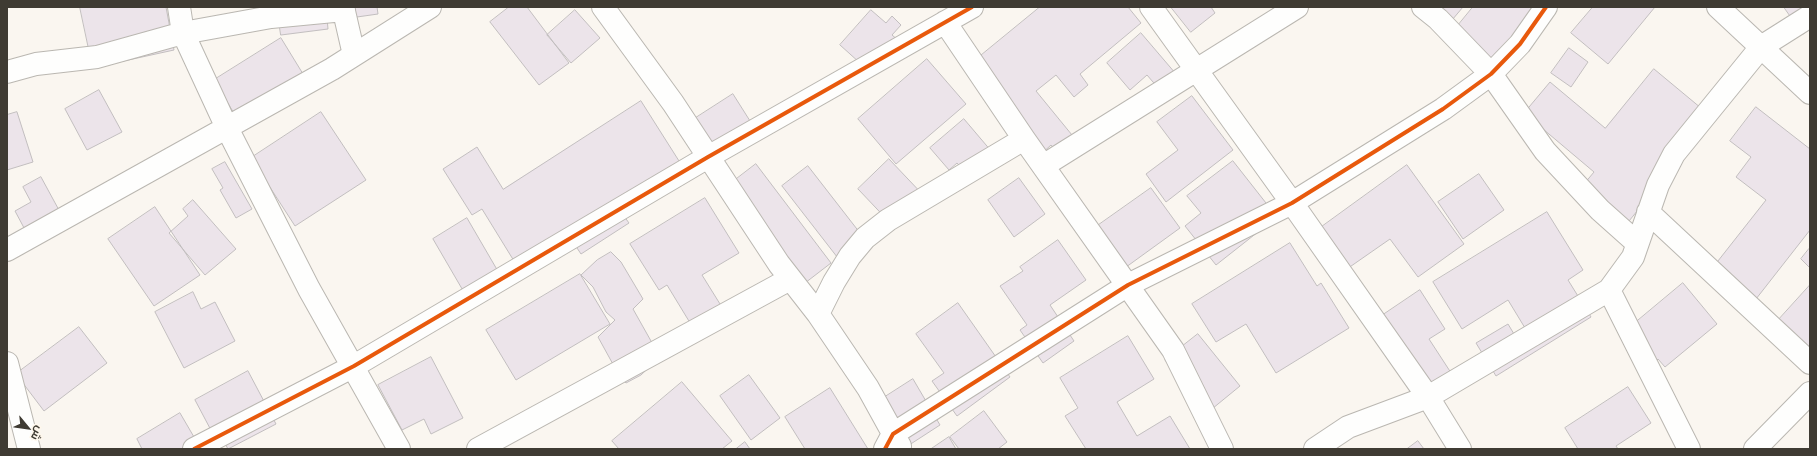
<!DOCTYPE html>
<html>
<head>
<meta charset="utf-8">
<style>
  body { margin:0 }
  #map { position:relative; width:1817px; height:456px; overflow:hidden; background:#faf6f0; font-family:Literata,Cairo,serif }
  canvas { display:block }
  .frame { position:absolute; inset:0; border:8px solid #3f3b33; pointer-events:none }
  .north { position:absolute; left:8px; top:408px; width:40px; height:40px; -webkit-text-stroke:3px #fef7ec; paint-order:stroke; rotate:119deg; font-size:11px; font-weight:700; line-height:16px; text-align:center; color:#3f3b33 }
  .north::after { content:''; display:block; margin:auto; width:14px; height:18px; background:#3f3b33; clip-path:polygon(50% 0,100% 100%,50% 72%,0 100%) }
</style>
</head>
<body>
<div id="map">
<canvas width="1817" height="456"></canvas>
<div class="frame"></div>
<div class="north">ش</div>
</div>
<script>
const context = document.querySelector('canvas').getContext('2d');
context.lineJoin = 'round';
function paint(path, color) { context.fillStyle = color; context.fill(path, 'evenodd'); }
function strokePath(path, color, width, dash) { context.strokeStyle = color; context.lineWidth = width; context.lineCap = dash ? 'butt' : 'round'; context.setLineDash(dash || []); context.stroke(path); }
const building = new Path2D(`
  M80 7H166L174 50 110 64 89 50Z
  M277 7H326L328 29 281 35Z
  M327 7H377L378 14 329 21Z
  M509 7H527L569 63 539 85 490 22Z
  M1040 7H1128L1141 23 1080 74 1088 85 1074 97 1056 75 1036 91 1081 146 1063 160 1051 145 1040 155 967 67Z
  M1171 7H1211L1215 13 1191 32Z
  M1426 7H1463L1447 26Z
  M1473 7H1540L1498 81 1447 39Z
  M1593 7H1655L1608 64 1571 33Z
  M1784 7H1810V29L1803 34Z
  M575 10 600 38 571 63 547 35Z
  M871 10 886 23 892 16 901 25 892 35 898 40 870 72 840 45Z
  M1141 33 1176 74 1159 89 1147 75 1130 90 1107 63Z
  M281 38 311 87 235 115 214 80Z
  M1569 48 1588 62 1571 87 1551 73Z
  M927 59 966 104 896 164 858 119Z
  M1654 69 1713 118 1629 221 1584 184 1594 172 1524 113 1550 82 1605 128Z
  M99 90 122 132 87 150 65 109Z
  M733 94 757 132 714 158 691 121Z
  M1192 96 1233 150 1166 202 1146 174 1178 150 1157 122Z
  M641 101 686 172 621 212 629 223 581 254 573 242 522 274 482 209 472 215 443 169 477 147 503 189Z
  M1756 107 1810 149V230L1756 299 1714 266 1766 200 1736 177 1751 157 1730 141Z
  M17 112 33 162 7 170V115Z
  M321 112 366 180 295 226 251 158Z
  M964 119 992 152 967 174 957 163 949 170 930 148Z
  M889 159 926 198 895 228 858 189Z
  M1233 161 1277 217 1216 265 1185 226 1201 213 1187 196Z
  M225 162 252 209 236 218 220 190 223 188 212 169Z
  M756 164 831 263 805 283 730 184Z
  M1407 165 1464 244 1418 277 1390 239 1344 271 1316 231Z
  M808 166 867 242 841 262 782 186Z
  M1479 174 1504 210 1463 239 1438 202Z
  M41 177 66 223 31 241 15 211 31 202 23 187Z
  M1019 178 1045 214 1014 237 988 200Z
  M1151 188 1180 228 1122 270 1093 229Z
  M705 198 739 253 702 275 725 312 695 331 667 285 659 290 630 244Z
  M193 200 236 249 205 275 169 233 188 216 183 209Z
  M155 207 200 275 154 306 108 239Z
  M1547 212 1583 270 1568 280 1591 317 1496 376 1476 343 1508 324 1514 334 1525 328 1508 300 1462 329 1433 282Z
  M467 218 506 285 472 306 433 239Z
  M1058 240 1086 280 1050 305 1074 341 1043 363 1020 330 1027 325 1000 286 1023 271 1020 267Z
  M1290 243 1317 286 1321 283 1349 328 1276 373 1246 324 1216 342 1192 304Z
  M1809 249 1810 250V268L1801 259Z
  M611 252 621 262 643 299 633 309 660 357 641 375 626 383 620 377 598 337 615 320 606 312 593 287 581 275 597 260Z
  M580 274 610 324 516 380 486 330Z
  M1683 283 1717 324 1665 367 1658 359 1656 361 1629 328Z
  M1810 285V355L1773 326Z
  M1420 290 1445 329 1429 339 1457 382 1431 400 1377 319Z
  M193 292 201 309 215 302 235 341 184 368 155 312Z
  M958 303 1010 377 957 416 932 381 944 373 916 334Z
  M79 327 107 363 44 411 16 374Z
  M1198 334 1240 386 1207 413 1165 360Z
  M1128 336 1154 379 1117 402 1137 436 1170 416 1190 449H1086L1065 416 1078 408 1060 378Z
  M431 357 463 418 431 434 424 419 402 430 378 385Z
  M248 371 276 424 228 449 218 431 213 434 195 400Z
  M749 375 780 418 751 440 720 396Z
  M913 379 940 425 903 449 874 404Z
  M682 382 732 441 722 449H619L612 441Z
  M1628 387 1651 423 1616 446 1618 449H1578L1565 428Z
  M830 388 868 449H805L785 417Z
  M984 411 1007 442 998 449H959L950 437Z
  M180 413 201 449H142L137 439Z
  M949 437 956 449H931Z
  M1418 441 1424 449H1407Z
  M745 442 750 449H736Z`);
const minor = new Path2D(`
  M179 7 183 33 227 128 309 289 399 449
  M343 7 354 55
  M603 7 673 103 779 264 818 314
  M1151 7 1292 203 1428 397 1460 449
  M1423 7 1438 19 1491 74 1545 151 1600 210 1637 243
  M1718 7 1810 93
  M945 22 1024 139 1173 350 1222 449
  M7 72 36 64 97 57 183 33 271 17 344 10
  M1043 166 1297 7
  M1648 212 1810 363
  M7 250 332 69 430 7
  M1609 290 1689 449
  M7 363 29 449
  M900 446 868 388 818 314 834 282 850 256 865 238 888 220 1024 139
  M194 449 354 366 708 157 972 7
  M478 449 790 279
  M885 449 893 434 1128 285 1292 203 1443 109 1491 74 1520 44 1546 7
  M1315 449 1348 427 1428 397 1609 290 1633 257 1658 185 1674 154 1761 47 1810 16
  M1755 449 1810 393`);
const cycleway = new Path2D(`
  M194 449 354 366 708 157 972 7
  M885 449 893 434 1128 285 1292 203 1443 109 1491 74 1520 44 1546 7`);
paint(building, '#ece4ea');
strokePath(building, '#c2bebf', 1);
strokePath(minor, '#bab7b1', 24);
strokePath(minor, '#fefefd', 22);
strokePath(cycleway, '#e8590c', 4);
</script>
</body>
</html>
